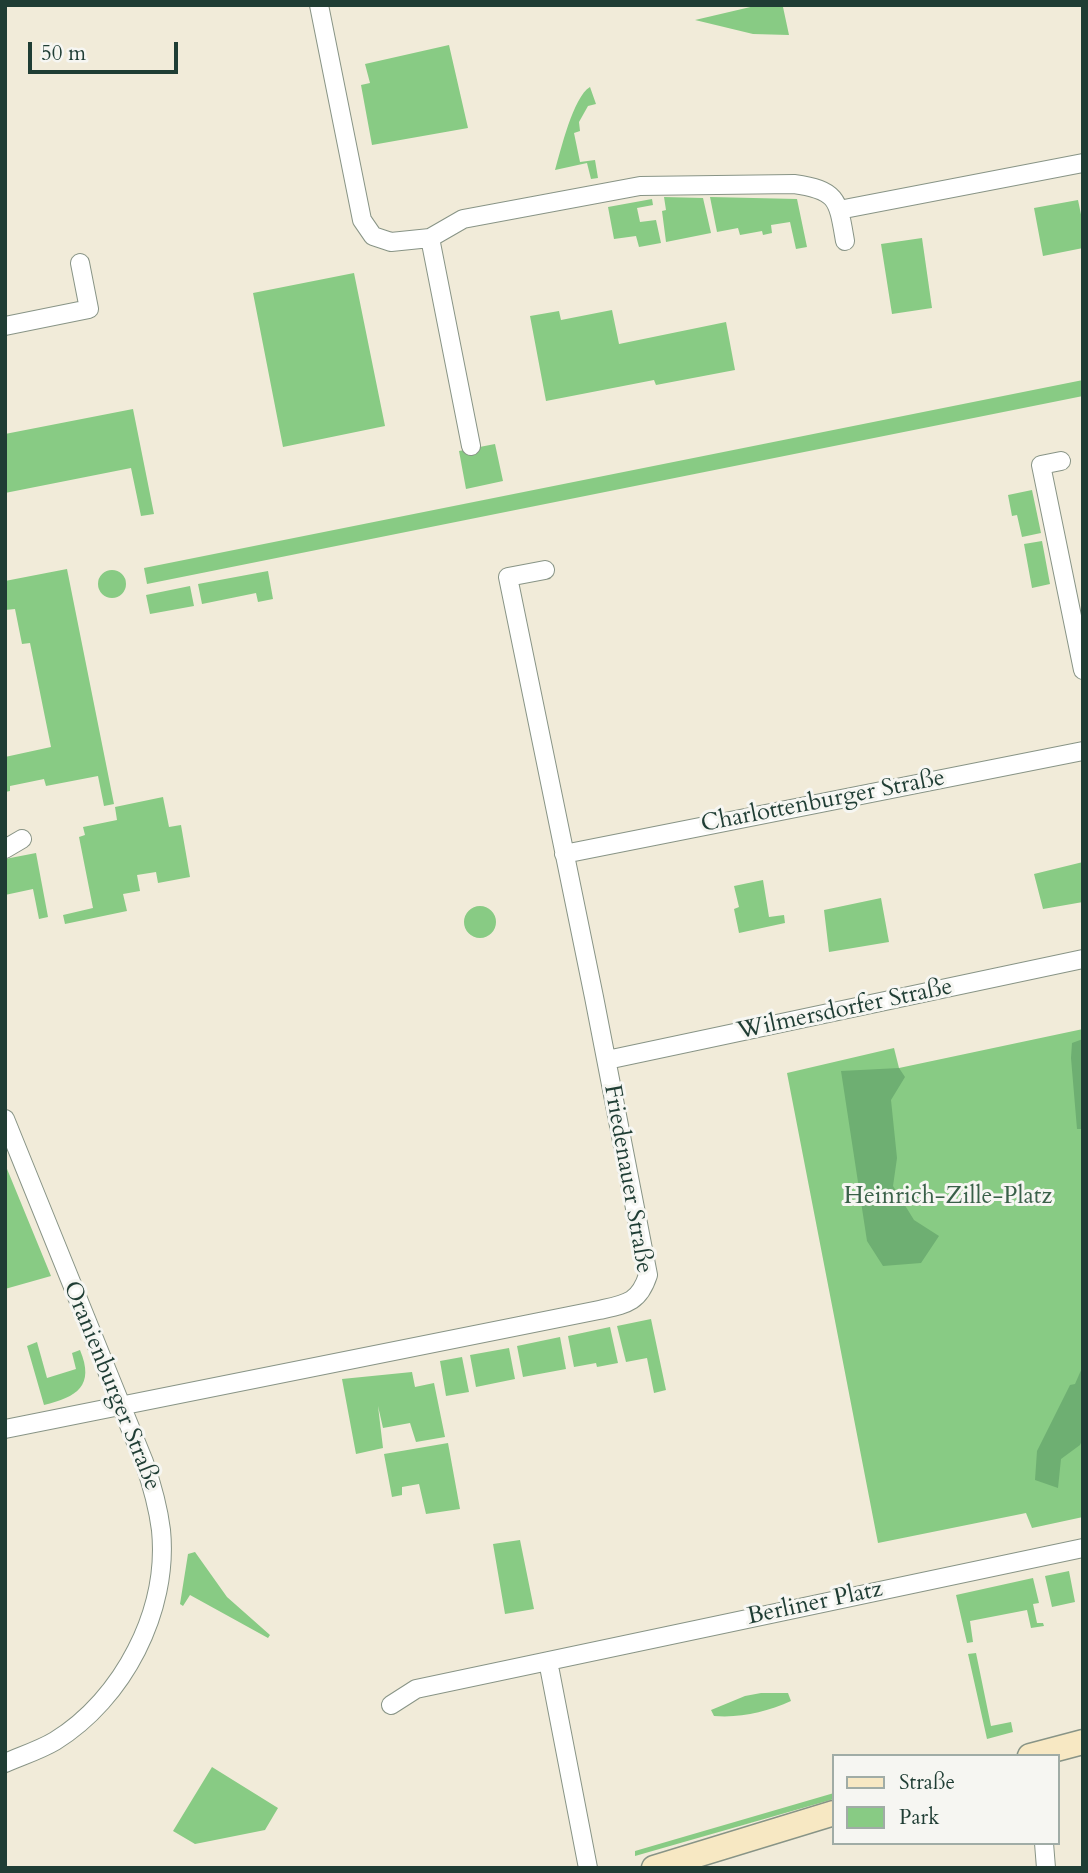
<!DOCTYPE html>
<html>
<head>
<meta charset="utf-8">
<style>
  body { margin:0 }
  #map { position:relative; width:1088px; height:1873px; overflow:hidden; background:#f1ebd9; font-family:Cardo,serif }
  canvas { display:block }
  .frame { position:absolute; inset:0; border:7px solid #1f3d34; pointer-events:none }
  .legend { position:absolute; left:832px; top:1754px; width:228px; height:91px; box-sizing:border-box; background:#f6f6f2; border:2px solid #a0aca6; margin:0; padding:9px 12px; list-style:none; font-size:21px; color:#1f3d34 }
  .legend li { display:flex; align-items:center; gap:14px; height:35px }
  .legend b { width:35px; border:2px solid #a0aca6 }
  .scale { position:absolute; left:28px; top:42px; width:150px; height:32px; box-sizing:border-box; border:4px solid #1f3d34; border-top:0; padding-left:9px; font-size:21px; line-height:24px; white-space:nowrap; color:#1f3d34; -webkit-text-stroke:5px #f6f6f2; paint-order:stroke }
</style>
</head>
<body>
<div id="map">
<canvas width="1088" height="1873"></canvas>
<div class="frame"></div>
<ul class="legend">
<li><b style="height:9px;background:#f7e8c3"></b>Straße</li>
<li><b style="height:19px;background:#88cb84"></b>Park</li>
</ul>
<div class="scale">50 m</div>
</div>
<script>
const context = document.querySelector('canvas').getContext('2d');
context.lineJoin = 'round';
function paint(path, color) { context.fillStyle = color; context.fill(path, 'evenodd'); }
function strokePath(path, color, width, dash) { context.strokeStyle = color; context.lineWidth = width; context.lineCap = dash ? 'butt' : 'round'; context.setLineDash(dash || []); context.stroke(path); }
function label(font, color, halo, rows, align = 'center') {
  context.font = font + ' Cardo,serif'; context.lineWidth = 6; context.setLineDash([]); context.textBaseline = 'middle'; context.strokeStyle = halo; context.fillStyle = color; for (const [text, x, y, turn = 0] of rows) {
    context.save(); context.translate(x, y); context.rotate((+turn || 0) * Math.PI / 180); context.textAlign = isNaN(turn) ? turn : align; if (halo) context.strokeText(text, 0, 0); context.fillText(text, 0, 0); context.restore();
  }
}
const green = new Path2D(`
  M759 5 783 7 789 35 753 34 695 20Z
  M449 45 468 128 372 145 361 85 370 83 365 64Z
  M590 87 596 104 588 106 579 122 580 131 574 133 580 162 595 160 598 178 591 179 587 163 555 170C561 150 573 97 590 87Z
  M664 197 703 198 711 233 666 242 662 211 666 210Z
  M710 197 797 199 807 247 796 249 790 222 771 225 772 233 763 235 762 231 740 235 738 228 717 232Z
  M652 199 653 205 637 208 640 222 656 220 661 243 639 247 636 236 614 239 608 207Z
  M1078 200 1083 224V248L1043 256 1034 208Z
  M922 238 932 308 892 314 881 244Z
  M354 273 385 426 283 447 253 293Z
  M612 310 619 344 726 322 735 370 656 385 654 380 546 401 530 316 559 311 561 320Z
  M1083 380V396L147 584 144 568Z
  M133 409 154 514 141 516 131 468 5 493V434Z
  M495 444 503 481 466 489 459 451Z
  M1032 490 1041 533 1022 537 1017 515 1012 516 1008 495Z
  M1042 541 1050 584 1032 588 1024 544Z
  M67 569 114 804 104 806 98 776 46 786 44 779 10 786V791L5 792V757L51 747 30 643 22 644 15 609 5 610V581Z
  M98 584a14 14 0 1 1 28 0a14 14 0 1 1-28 0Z
  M268 571 273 599 258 602 256 593 202 604 198 584Z
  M190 586 194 606 150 614 146 595Z
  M163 797 169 827 181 825 190 877 158 883 156 872 137 875 140 891 123 894 127 911 65 924 63 915 93 908 79 837 85 835 83 827 117 820 115 807Z
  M36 853 48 917 39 919 33 889 5 895V859Z
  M1083 862V902L1043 909 1034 874Z
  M763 880 769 917 784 915 785 923 739 933 734 909 739 907 734 886Z
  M881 898 889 942 829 952 824 910Z
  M464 922a16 16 0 1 1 32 0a16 16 0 1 1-32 0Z
  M1083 1029V1517L1032 1528 1026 1513 878 1543 787 1073 894 1048 899 1068Z
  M5 1164 51 1276 5 1289Z
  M651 1319 666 1390 654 1393 647 1358 626 1362 617 1326Z
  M610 1327 618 1363 597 1367 596 1363 574 1367 568 1336Z
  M560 1337 566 1369 523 1377 517 1346Z
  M37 1342 47 1378 76 1369 72 1353 80 1350C95 1386 77 1397 44 1405L27 1346Z
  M509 1348 515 1379 476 1387 470 1355Z
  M462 1357 469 1392 446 1396 440 1361Z
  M412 1372 415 1387 434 1383 445 1437 416 1442 410 1423 383 1428 378 1406 383 1448 356 1454 342 1379Z
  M448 1443 460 1509 426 1514 419 1484 402 1487V1495L392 1497 384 1454Z
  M520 1540 534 1609 505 1614 493 1544Z
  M195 1552 227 1597 270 1635 268 1638 190 1595 183 1606 180 1604 188 1554Z
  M1069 1571 1075 1602 1052 1607 1045 1576Z
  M1033 1578 1039 1603 1033 1604 1037 1623H1043L1044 1626 1031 1628 1027 1610 970 1621 973 1642 967 1643 956 1595Z
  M976 1653 991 1726 1011 1722 1013 1732 987 1739 968 1654Z
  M761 1693H788L791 1701C766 1712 742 1718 714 1716L711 1710 745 1696Z
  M212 1767 278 1808 265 1830 195 1844 173 1831Z
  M834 1793V1799L635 1856V1851Z`);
const forest = new Path2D(`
  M1083 1039V1129H1077L1071 1058 1072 1043Z
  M899 1068 905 1077 891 1100 897 1158 893 1186 914 1220 939 1236 921 1263 883 1266 867 1241 841 1071Z
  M1082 1368 1083 1438 1080 1445 1061 1459 1058 1488 1035 1480 1037 1451 1070 1385 1075 1384Z`);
const street = new Path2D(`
  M319 5 362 220 373 236 391 242 430 238 463 219 640 186 794 184C838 190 838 200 845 241
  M839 210 1083 163
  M430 238 471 446
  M5 326 89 309 80 263
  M1061 461 1041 465 1083 670
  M5 849 22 839
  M564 854 1083 751
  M607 1060 1083 959
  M5 1119 144 1462C152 1485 158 1506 161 1530 169 1611 123 1699 55 1741 40 1750 21 1756 5 1763
  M5 1429 599 1310C626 1304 639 1303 648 1275L594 997 508 577 545 570
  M548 1661 588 1868
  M391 1705 416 1689 1083 1548
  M1044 1843 1046 1868`);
const secondary = new Path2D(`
  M1030 1756 1083 1742
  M654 1868 834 1813`);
const streetNames = [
  ["Charlottenburger Straße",823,802,-11],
  ["Wilmersdorfer Straße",845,1010,-12],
  ["Friedenauer Straße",627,1179,80],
  ["Oranienburger Straße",111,1386,68],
  ["Berliner Platz",815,1604,-12]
];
const parkNames = [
  ["Heinrich-Zille-Platz",948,1197]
];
paint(green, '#88cb84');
paint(forest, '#6eaf72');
strokePath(street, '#889486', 20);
strokePath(secondary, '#889486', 27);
strokePath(street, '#fff', 18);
strokePath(secondary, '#f7e8c3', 24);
label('24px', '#1f3d34', '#f6f6f2', streetNames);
label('24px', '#396048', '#f6f6f2', parkNames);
</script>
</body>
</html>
